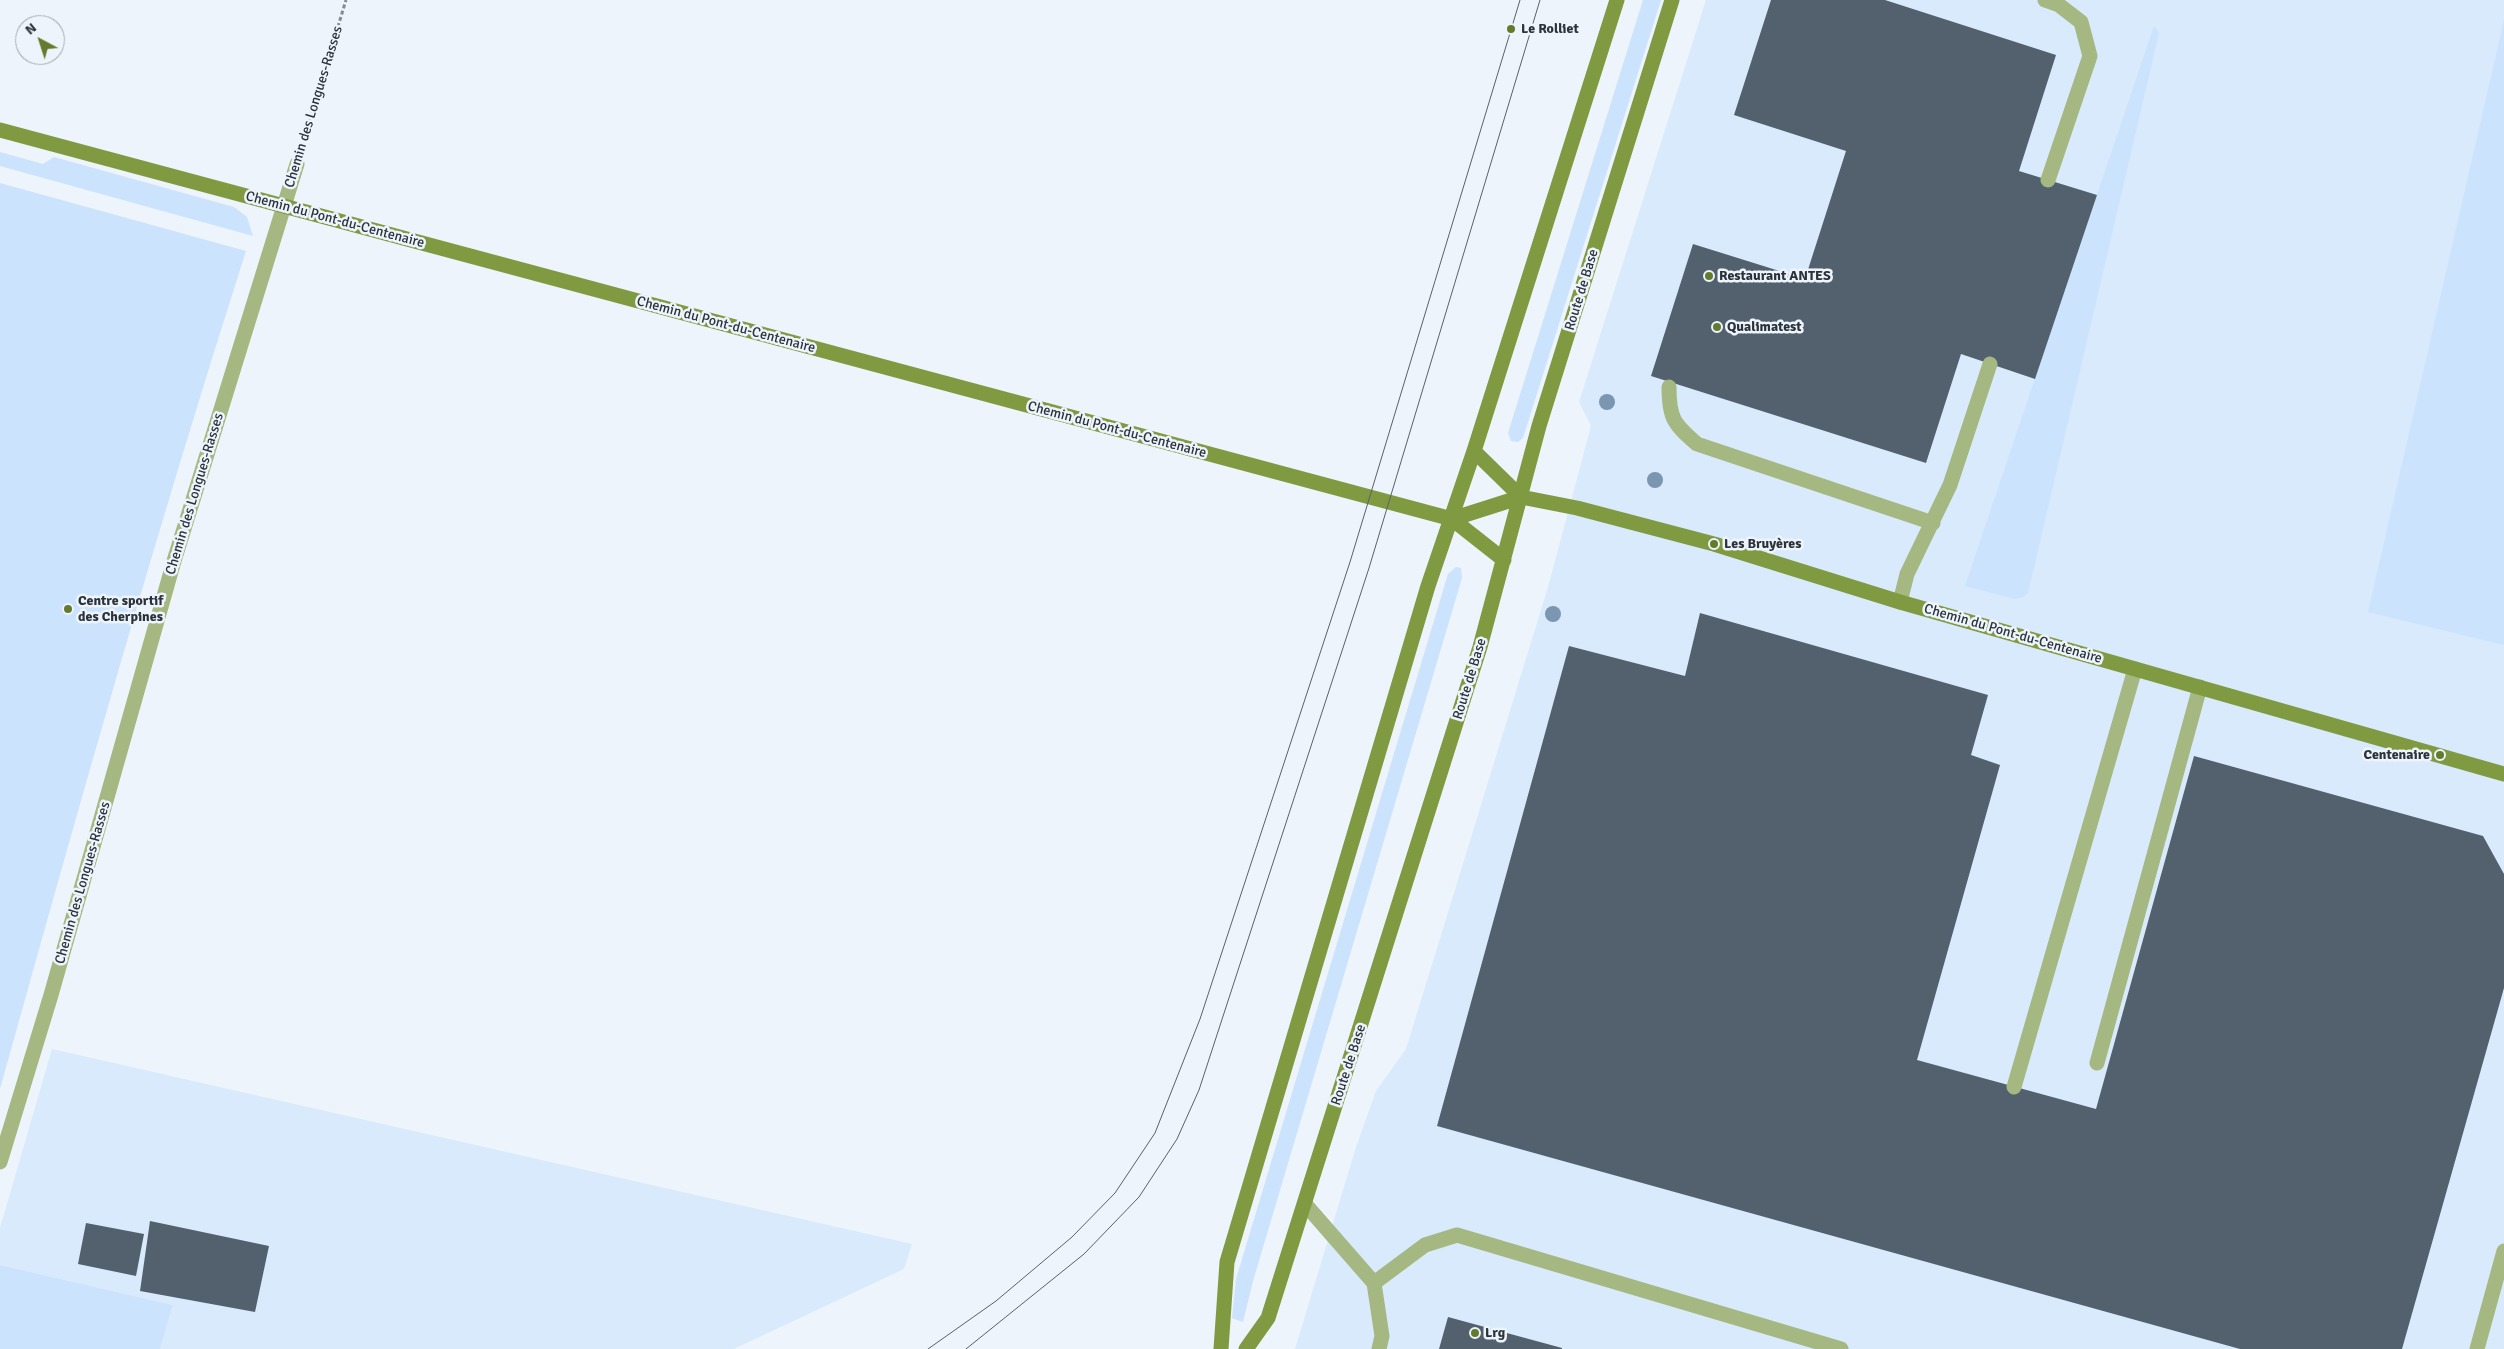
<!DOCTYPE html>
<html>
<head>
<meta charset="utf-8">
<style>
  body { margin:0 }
  #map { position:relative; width:2504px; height:1349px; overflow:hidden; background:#eef4fb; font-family:Signika,sans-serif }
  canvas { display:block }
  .north { position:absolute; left:15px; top:15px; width:50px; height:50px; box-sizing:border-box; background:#eef4fb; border:1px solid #a0a6ad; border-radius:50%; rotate:320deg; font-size:14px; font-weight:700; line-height:20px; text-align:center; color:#2c3239 }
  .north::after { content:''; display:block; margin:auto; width:18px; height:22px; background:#647a2c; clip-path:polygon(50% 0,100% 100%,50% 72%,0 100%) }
</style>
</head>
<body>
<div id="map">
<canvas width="2504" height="1349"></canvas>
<div class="north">N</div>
</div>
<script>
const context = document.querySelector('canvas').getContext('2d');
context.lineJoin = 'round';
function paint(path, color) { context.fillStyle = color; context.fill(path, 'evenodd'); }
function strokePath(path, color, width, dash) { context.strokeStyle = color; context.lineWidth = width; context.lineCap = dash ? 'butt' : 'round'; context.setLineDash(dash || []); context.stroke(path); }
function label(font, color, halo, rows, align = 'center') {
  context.font = font + ' Signika,sans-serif'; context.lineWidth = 5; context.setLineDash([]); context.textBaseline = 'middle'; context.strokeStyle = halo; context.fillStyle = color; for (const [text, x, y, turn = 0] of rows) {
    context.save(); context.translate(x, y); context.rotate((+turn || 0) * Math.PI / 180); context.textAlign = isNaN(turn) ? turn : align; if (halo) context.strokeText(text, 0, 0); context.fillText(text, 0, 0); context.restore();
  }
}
const built = new Path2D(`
  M1706 0H2504V1349H1295L1356 1147 1376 1091 1406 1049 1548 587 1591 426 1579 402Z
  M52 1049 912 1244 904 1269 734 1349H160L173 1305 0 1265V1228Z`);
const green = new Path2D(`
  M1643 0H1661L1523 438 1518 442 1511 441 1508 433Z
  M2504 20V645L2368 612Z
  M2154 26 2159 33 2028 593 2023 597 2015 599 1965 586Z
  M0 152 43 164 54 157 234 207 247 217 253 236 0 166Z
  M0 183 246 251C157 528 78 809 0 1089Z
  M1456 567 1461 568 1462 578 1253 1281 1243 1322 1232 1318 1236 1279 1448 574Z
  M0 1265 173 1305 160 1349H0Z`);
const building = new Path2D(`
  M1771 0H1885L2056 55 2019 171 2097 195 2035 379 1961 354 1926 463 1651 376 1693 244 1805 279 1846 151 1734 115Z
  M1700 613 1988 695 1971 755 2000 765 1917 1060 2096 1109 2194 756 2483 836 2504 874V988L2402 1349H2240L1437 1126 1569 646 1685 676Z
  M150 1221 269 1246 255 1312 140 1291Z
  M86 1223 144 1234 136 1276 78 1264Z
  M1448 1317 1562 1348V1349H1439Z`);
const path = new Path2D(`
  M304 139 346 0`);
const lane = new Path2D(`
  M2045 0 2059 5 2081 22 2090 56 2048 180
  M1669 387C1669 419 1674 424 1697 444L1933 523
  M1900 602 1907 574 1950 485 1990 364
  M2097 1063 2200 687
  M2014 1087 2135 669
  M1305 1204 1374 1283 1382 1336 1379 1349
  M1374 1283 1425 1245 1457 1235 1841 1349`);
const street = new Path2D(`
  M0 1162 51 995 174 561 297 164
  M2477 1349 2504 1251`);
const secondary = new Path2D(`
  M0 130 1452 519 1504 560
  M1474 451 1521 497
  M1452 519 1521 497 1577 508 1714 544 1900 602 2504 774
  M1221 1349 1227 1262 1428 586 1474 451 1617 0
  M1246 1349 1268 1318 1480 647 1539 426 1672 0`);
const tram = new Path2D(`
  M928 1349 996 1301 1072 1237 1115 1193 1155 1133 1200 1019 1350 562 1520 0
  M966 1349 1084 1254 1139 1197 1177 1139 1199 1090 1369 568 1540 0`);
const trees = [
  [1607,402],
  [1655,480],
  [1553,614]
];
const markers = [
  [1511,29,5,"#647a2c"],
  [1709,276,5,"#647a2c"],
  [1717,327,5,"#647a2c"],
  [1714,544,5,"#647a2c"],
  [68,609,5,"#647a2c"],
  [2440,755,5,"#647a2c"],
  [1475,1333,5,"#647a2c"]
];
const poiNames = [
  ["Le Rolliet",1521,29],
  ["Restaurant ANTES",1719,276],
  ["Qualimatest",1727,327],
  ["Les Bruyères",1724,544],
  ["Centre sportif",78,601],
  ["des Cherpines",78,617],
  ["Centenaire",2430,755,"right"],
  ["Lrg",1485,1333]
];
const streetNames = [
  ["Chemin des Longues-Rasses",314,107,-73],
  ["Chemin du Pont-du-Centenaire",335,220,15],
  ["Route de Base",1582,290,-73],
  ["Chemin du Pont-du-Centenaire",726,325,15],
  ["Chemin du Pont-du-Centenaire",1117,430,15],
  ["Chemin des Longues-Rasses",195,494,-73],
  ["Chemin du Pont-du-Centenaire",2013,634,16],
  ["Route de Base",1470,679,-73],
  ["Chemin des Longues-Rasses",83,883,-74],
  ["Route de Base",1349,1065,-72]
];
paint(built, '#d8eafc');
paint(green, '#cbe3fc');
paint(building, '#53616f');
strokePath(path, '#858b92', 3, [4, 2.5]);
strokePath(lane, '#a6b881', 15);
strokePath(street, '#a6b881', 15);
strokePath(secondary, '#809a42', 15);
strokePath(tram, '#5a6067', 1);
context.fillStyle = '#7a96b1';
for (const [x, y] of trees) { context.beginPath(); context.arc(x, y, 8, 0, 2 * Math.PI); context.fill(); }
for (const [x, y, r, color] of markers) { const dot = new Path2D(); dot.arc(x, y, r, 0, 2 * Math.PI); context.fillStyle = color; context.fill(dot); strokePath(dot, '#eef4fb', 2); }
label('bold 14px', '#2c3239', '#eef4fb', poiNames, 'left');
label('14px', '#2c3239', '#eef4fb', streetNames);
</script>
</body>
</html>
